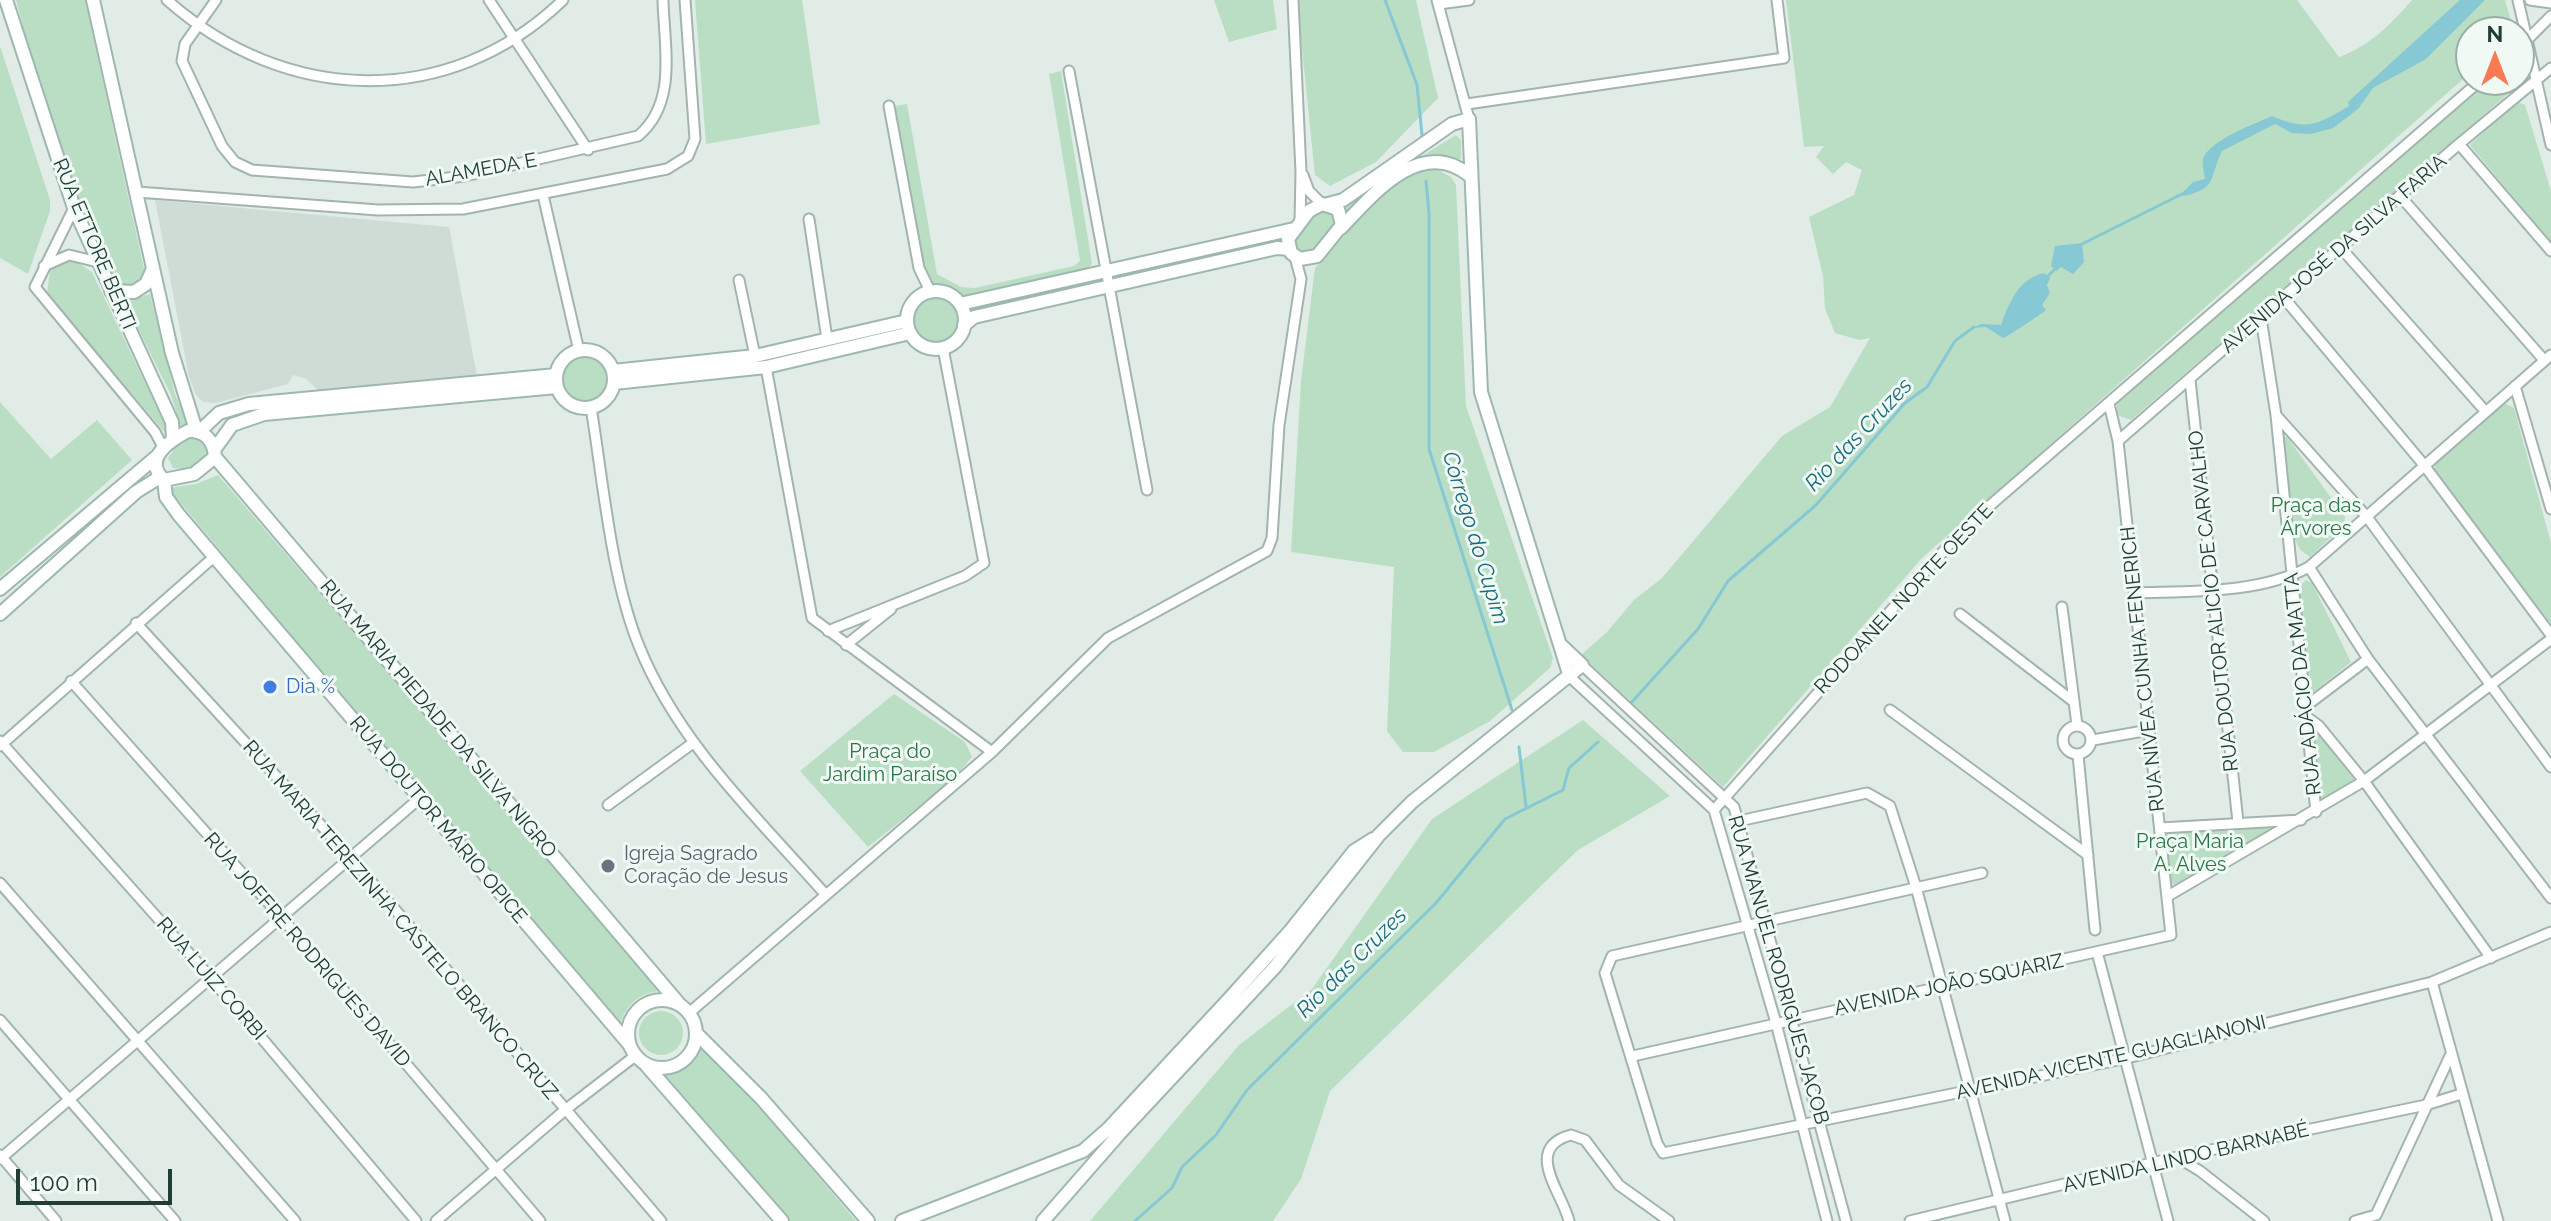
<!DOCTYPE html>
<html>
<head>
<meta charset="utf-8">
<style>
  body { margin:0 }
  #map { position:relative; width:2551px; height:1221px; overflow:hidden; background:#e1ece7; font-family:Raleway,sans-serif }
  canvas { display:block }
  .north { position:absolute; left:2455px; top:16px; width:80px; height:80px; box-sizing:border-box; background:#f1f9f5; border:2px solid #9daea9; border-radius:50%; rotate:0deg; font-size:22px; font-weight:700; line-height:32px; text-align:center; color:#203e36 }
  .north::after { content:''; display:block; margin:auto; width:28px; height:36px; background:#f87b53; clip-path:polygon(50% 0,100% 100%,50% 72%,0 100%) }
  .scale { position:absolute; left:16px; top:1169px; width:156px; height:36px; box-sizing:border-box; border:4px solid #203e36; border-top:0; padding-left:10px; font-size:24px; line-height:28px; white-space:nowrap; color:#203e36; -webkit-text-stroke:6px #f1f9f5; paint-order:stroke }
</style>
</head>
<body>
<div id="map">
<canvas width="2551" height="1221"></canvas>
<div class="north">N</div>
<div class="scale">100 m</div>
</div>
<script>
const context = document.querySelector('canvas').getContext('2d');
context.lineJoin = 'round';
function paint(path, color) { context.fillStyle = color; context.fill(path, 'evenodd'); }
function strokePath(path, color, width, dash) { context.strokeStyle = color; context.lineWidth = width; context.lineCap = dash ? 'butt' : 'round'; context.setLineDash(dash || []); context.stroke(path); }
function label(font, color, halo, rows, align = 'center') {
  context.font = font + ' Raleway,sans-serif'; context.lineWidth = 6; context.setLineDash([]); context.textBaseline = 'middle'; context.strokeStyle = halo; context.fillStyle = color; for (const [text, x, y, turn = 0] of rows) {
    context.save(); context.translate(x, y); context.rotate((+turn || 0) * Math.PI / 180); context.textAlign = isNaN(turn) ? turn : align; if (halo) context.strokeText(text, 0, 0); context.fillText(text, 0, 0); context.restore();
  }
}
const built = new Path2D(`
  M155 200 449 227 477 376 319 391 306 379 293 375 288 384 216 403 203 402 196 395 189 377Z`);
const green = new Path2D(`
  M16 0H85L144 269 141 280C131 287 121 289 112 278 72 188 40 96 16 0Z
  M695 0H802L820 124 706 144Z
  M1214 0H1273L1277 29 1229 42Z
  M1297 0H1416L1438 98 1376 162 1330 186 1315 175Z
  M1786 0H2297L2339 57C2371 45 2390 25 2412 0H2505L2513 28 2511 32H2471V72L1922 558 1723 787 1581 655 1607 632 1634 600 1662 578 1782 436 1830 407 1870 338 1859 340 1835 333 1825 309 1823 276 1809 217 1854 195 1862 170 1846 162 1833 174 1816 157 1824 146 1804 147Z
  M0 46 50 200V211L28 274 0 258Z
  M2519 62 2526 71 2516 87 2131 420 2117 415V402L2490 80H2519Z
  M1061 71 1092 264 1084 272 957 299 932 285 925 275 895 106 907 104 937 274 961 287 975 288 1074 266 1080 261 1049 74Z
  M2516 101 2525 105 2551 191V243L2470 145Z
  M1456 135 1461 140V159C1450 160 1441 153 1430 155 1405 158 1363 197 1346 215L1341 206Z
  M1431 166 1451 177 1456 185 1466 406 1553 658 1550 668 1490 721 1434 752H1403L1387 731 1394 567 1291 552 1301 381 1315 268 1378 197 1419 169Z
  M1324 209 1334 212V227L1314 251 1300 253 1293 238 1313 214Z
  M72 259 92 272 163 420 167 435 47 294 50 270Z
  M150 294 175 394 188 423 181 427 171 395 125 302Z
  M911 319a24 24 0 1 1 48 0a24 24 0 1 1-48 0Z
  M561 379a24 24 0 1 1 48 0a24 24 0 1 1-48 0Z
  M0 402 51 459 97 420 132 460 0 577Z
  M2502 402 2514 408 2551 543V625L2434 473 2435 465Z
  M191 437 201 440 208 451 205 461 186 469 173 468 168 458 181 440Z
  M2282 437H2287L2345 517 2344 525 2310 557 2300 550 2293 535Z
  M218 475 661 991C639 992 624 1006 619 1028L168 488 196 484Z
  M2306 580 2312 583 2351 662 2312 693 2304 687 2299 586Z
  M894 694 965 742 972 757 952 780 868 847 800 771Z
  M1583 720 1670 796 1578 850 1330 1091 1301 1179 1273 1221H1090L1239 1045 1312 989 1432 819Z
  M2313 728 2355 780 2321 802 2311 729Z
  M2276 823 2277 827 2177 886 2169 882 2164 844 2169 835Z
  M639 1033a22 22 0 1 1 44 0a22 22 0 1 1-44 0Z
  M701 1038 856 1221H789L659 1073C682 1073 697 1060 701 1038Z`);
const water = new Path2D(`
  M2460 0H2485L2426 59 2373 88 2358 109 2333 128 2311 134 2292 133 2275 124 2222 151C2209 177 2218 189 2183 196V192L2193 182 2205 179C2204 173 2202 165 2203 159 2209 140 2255 124 2272 116 2307 131 2317 125 2349 106L2348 102Z
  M2082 243 2084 262 2073 274 2061 267 2056 271 2051 266 2055 246Z
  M2044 273 2050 278 2047 285 2050 293 2042 305 2046 310C2043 313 2007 337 2003 338L1986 327 1972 328 1981 324 2001 325C2009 303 2018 279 2044 273Z`);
const stream = new Path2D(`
  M1385 0 1417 85 1422 135
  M1426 181 1429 213V449L1512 710
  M2080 245 2184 193
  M2045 279 2057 267
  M1630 704 1698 629 1728 581 1816 505 1905 403 1927 387 1955 341 1974 327
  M1519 747 1526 807
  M1135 1221 1172 1188 1182 1167 1216 1135 1247 1090 1436 903 1505 819 1563 790 1569 768 1598 742`);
const street = new Path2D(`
  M167 0C284 104 448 111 563 0
  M216 0 185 44 182 61 222 146 235 162 252 170 413 182 465 176 638 136C678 103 664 46 663 0
  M489 0 588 150
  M1293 0 1301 172 1300 222
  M1437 0 1469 119
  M2518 0 2551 145
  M2530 0 2551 3
  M1439 4 1469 0
  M2519 48 2551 16
  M1069 71 1147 490
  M1467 104 1784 58 1777 0
  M889 106 919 268 930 291
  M2459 144 2551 251
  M1303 175 1309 191 1322 204
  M137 192 378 210 463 209 667 169 688 156 695 139 685 0
  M543 195 579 351
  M2401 197 2544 360
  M74 208 35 287 155 432 163 447
  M809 219 827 339
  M2341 248 2486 412
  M44 266 69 255 98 262
  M739 280 755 356
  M2284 298 2424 465 2551 635
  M2261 318 2276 415 2316 812
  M766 367 812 618 992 752
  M2190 380 2238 822
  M2515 386 2551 509
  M591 407C603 481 611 577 639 646 678 743 757 817 825 894
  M2276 415 2367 517 2551 767
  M2118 441 2459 144 2551 68
  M2309 567 2368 659 2551 898
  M2136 593C2191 591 2259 594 2309 567L2551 355
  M2062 607 2077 725
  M1960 614 2074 702
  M136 623 351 858 661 1221
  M828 631 965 576 984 563 943 348
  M846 645 891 609
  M1582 665 1734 807 1846 1221
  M1570 677 1714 810 1776 1023 1827 1221
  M71 681 281 917 540 1221
  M2306 706 2368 659
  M1890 710 2088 855
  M2308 718 2319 726 2364 781 2491 958
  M2063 740a14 14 0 1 1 28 0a14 14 0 1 1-28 0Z
  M2093 740 2149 730
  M0 741 211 978 416 1221
  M0 746 215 556
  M2078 755 2095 930
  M608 805 693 743
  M1714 810 1964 528 2481 80
  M1739 821 1867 793 1890 806 1916 887 2005 1221
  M2160 828 2301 820
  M1982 873 1612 956 1605 973 1657 1143 1663 1153 2123 1059 2432 982 2551 932
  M0 883 295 1221
  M2168 896 2364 781 2551 639
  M2097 952 2168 1221
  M2432 982 2498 1221
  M689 1013 992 752 1108 638 1267 551 1272 538 1279 425 1301 279 1295 257
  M0 1020 175 1221
  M1633 1056 2171 935 2118 441 2109 404
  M0 1155 56 1221
  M2177 1157 2200 1171 2264 1221
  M0 1159 420 798
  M2376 1215 2450 1056
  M436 1221 565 1110 635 1056
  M1569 1221C1563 1194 1522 1148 1571 1135L1585 1140 1619 1185 1669 1221
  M1910 1221 2177 1157 2426 1105 2461 1094
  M2355 1221 2376 1215`);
const secondary = new Path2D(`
  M6 0 74 208 172 422 173 439
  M93 0 172 353 196 430
  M1322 204 1338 209 1342 225 1317 256 1300 259 1291 253 1288 239 1309 211Z
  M1328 204 1343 200 1452 124 1469 119 1481 392 1570 677
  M1341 228C1373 194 1422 135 1470 176
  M111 291 134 292 146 284 153 269
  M907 320a29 29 0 1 1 58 0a29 29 0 1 1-58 0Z
  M960 304 1294 229
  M964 325 974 317 1277 248 1289 249
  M556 379a29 29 0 1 1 58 0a29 29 0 1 1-58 0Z
  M613 371 755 356 907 321
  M614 383 766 367 910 333
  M188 431C204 430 214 440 215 457L194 474 164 480C142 459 169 441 188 431Z
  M200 431 219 413 249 404 556 375
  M214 450 232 425 264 414 557 387
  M215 457 680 1005
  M164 480 166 497 179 515 629 1044
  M0 589 156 457
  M0 614 136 492 160 477
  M628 1034a34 34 0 1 1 68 0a34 34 0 1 1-68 0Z
  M696 1033 761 1098 868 1221
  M646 1065 782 1221
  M902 1221 1083 1151 1108 1129 1229 999 1291 930 1354 851 1373 839
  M1043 1221 1120 1133 1275 967 1379 835 1412 802 1582 665 1562 646`);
const markers = [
  [270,687,8,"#3f7fe0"],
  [608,866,8,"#6b7280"]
];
const streetNames = [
  ["ALAMEDA E",481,170,-10],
  ["RUA ETTORE BERTI",94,244,67],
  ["AVENIDA JOSÉ DA SILVA FARIA",2334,254,-41],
  ["RODOANEL NORTE OESTE",1904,599,-47],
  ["RUA DOUTOR ALICIO DE CARVALHO",2214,601,-96],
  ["RUA NÍVEA CUNHA FENERICH",2143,669,-96],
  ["RUA ADÁCIO DA MATTA",2303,684,-96],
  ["RUA MARIA PIEDADE DA SILVA NIGRO",438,719,50],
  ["RUA DOUTOR MÁRIO OPICE",438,820,50],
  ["RUA MARIA TEREZINHA CASTELO BRANCO CRUZ",400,920,49],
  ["RUA JOFFRE RODRIGUES DAVID",307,950,49],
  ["RUA MANUEL RODRIGUES JACOB",1778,970,74],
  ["RUA LUIZ CORBI",211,979,49],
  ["AVENIDA JOÃO SQUARIZ",1949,985,-12],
  ["AVENIDA VICENTE GUAGLIANONI",2111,1058,-13],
  ["AVENIDA LINDO BARNABÉ",2186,1158,-13]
];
const parkNames = [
  ["Praça das",2316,506],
  ["Árvores",2316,529],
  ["Praça do",890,752],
  ["Jardim Paraíso",890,775],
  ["Praça Maria",2190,842],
  ["A. Alves",2190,865]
];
const shopNames = [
  ["Dia %",286,687]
];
const worshipNames = [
  ["Igreja Sagrado",624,854],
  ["Coração de Jesus",624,877]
];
const waterNames = [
  ["Rio das Cruzes",1859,435,-47],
  ["Córrego do Cupim",1475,538,73],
  ["Rio das Cruzes",1352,963,-45]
];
paint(built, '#cfdcd6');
paint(green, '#b9dec3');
paint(water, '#86c8d4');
strokePath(stream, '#86c8d4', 3);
strokePath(street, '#a3b4ae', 13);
strokePath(secondary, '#9fb8af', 16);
strokePath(street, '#fff', 9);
strokePath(secondary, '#fff', 12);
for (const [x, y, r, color] of markers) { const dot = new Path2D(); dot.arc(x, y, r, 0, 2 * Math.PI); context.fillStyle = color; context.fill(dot); strokePath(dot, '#f1f9f5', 3); }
label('20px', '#203e36', '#f1f9f5', streetNames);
label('20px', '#297647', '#f1f9f5', parkNames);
label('20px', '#366cbe', '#f1f9f5', shopNames, 'left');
label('20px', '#5b616d', '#f1f9f5', worshipNames, 'left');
label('italic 22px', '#186c7c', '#f1f9f5', waterNames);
</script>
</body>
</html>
